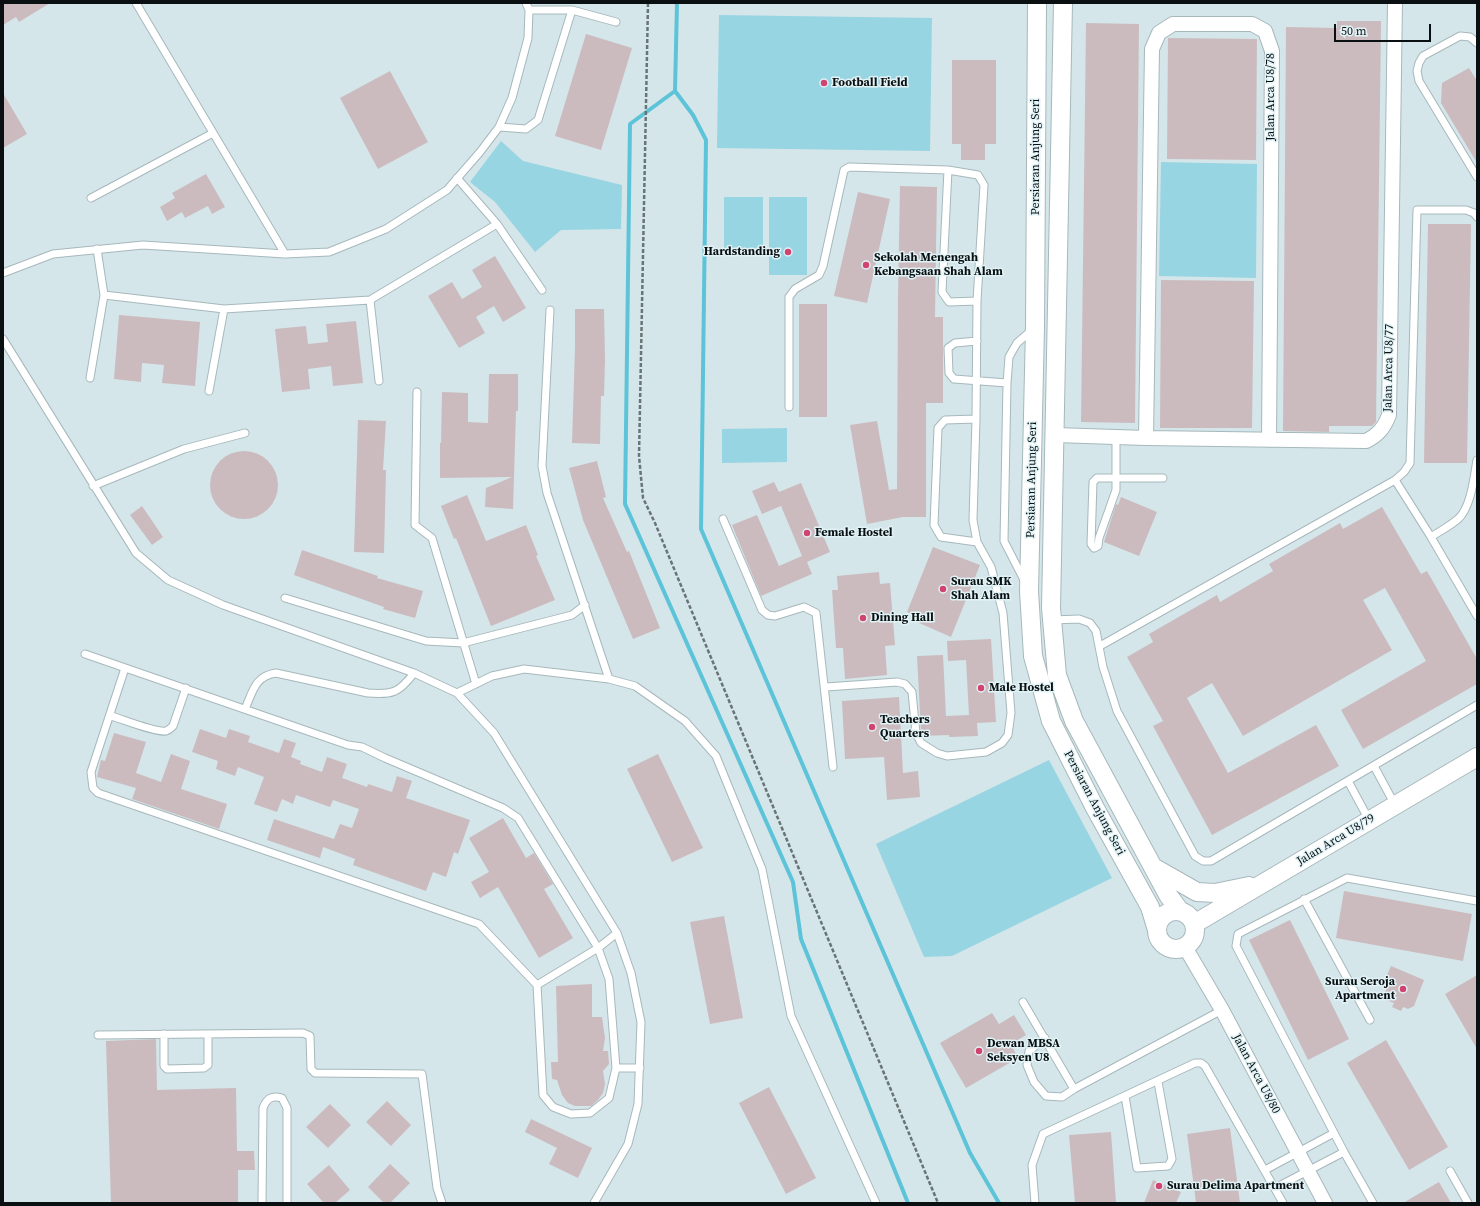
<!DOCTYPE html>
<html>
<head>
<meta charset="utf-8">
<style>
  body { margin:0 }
  #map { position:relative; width:1480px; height:1206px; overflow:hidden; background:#d4e6e9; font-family:"Source Serif 4",serif }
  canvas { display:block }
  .frame { position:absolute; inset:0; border:4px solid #0a1011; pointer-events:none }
  .scale { position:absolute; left:1334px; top:24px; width:97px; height:18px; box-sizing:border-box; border:2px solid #0a1011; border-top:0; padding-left:5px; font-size:12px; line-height:14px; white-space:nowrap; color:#0a1011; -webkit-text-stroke:3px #e1f3f7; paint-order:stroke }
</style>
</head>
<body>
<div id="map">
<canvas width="1480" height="1206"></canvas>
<div class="frame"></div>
<div class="scale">50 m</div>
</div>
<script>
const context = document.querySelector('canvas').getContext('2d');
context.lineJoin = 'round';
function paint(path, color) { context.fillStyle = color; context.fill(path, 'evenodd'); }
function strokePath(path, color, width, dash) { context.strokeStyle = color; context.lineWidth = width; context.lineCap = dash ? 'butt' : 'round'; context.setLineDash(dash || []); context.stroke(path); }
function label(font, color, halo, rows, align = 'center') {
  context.font = font + ' "Source Serif 4",serif'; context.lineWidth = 3; context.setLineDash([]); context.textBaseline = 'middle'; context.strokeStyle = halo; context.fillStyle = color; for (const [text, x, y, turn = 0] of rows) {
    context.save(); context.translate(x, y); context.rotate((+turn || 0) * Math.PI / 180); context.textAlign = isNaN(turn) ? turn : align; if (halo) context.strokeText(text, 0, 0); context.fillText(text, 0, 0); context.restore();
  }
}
const green = new Path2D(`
  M719 15 932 18 930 151 717 148Z
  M501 141 523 161 622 185 621 229 561 230 535 252 495 202 470 182Z
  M1161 162 1257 164 1256 278 1159 276Z
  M724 197H763V256H724Z
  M769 197H807V275H769Z
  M787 428V462L722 463V429Z
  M1049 760 1112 878 952 956 924 957 876 844Z`);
const stream = new Path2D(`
  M677 3 675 91 693 115 706 140 701 529 970 1153 999 1203
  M675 91 630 124 625 504 793 882 801 939 908 1203`);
const building = new Path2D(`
  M3 3H50L19 22 16 17 3 25Z
  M1337 21H1381L1376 422 1372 426H1329V432L1283 431 1286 27 1337 28Z
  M1086 23 1139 24 1135 423 1081 422Z
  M586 34 632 48 601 150 555 136Z
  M1168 38 1257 39 1256 160 1167 159Z
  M952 60H996V144H985V160H961V144H952Z
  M1469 68 1477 81V163L1441 103 1442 83Z
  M390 71 428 142 378 169 340 98Z
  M3 93 27 134 3 148Z
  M206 174 225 207 212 214 208 206 185 218 182 212 167 221 160 207 175 198 172 193Z
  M900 186 937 187 935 317H943V403H926V517H903L867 524 850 425 877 421 889 490 897 489 898 298Z
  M858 192 890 199 867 303 834 296Z
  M1428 224H1471L1467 463H1424Z
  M495 256 526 308 503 322 494 306 476 317 485 333 459 348 428 296 452 282 462 299 482 287 472 270Z
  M1161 280 1254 281 1252 428H1160Z
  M799 304H827V417H799Z
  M575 309H604L605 360 604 396H601L600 444 572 443 575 347Z
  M119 315 200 322 195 386 162 383 164 365 142 363 141 382 114 379Z
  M356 321 363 383 333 386 331 366 308 369 310 389 282 392 275 329 306 326 308 344 328 342 326 324Z
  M489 374H518V411H516L513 509 485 507 486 488 512 477 440 478V443H441L442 392 468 393V422L488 423Z
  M358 420 386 421 383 470H386L384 553 354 552Z
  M210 485a34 34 0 1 1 68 0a34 34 0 1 1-68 0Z
  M597 461 606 497 603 498 627 552 629 551 660 628 633 639 583 520 569 468Z
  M774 482 779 492 801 483 830 552 807 562 812 574 761 596 732 525 757 515 779 566 802 556 781 506 762 514 752 491Z
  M467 495 486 541 526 525 538 555 536 556 555 600 491 626 456 538 454 539 441 506Z
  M1121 497 1157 512 1139 556 1104 542 1116 504 1118 505Z
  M142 506 163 537 152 545 130 515Z
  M1382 507 1421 574 1427 571 1477 659V684L1363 749 1341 710 1426 661 1385 588 1363 600 1392 650 1243 736 1212 683 1187 698 1228 773 1316 725 1339 766 1212 835 1153 726 1163 721 1127 657 1153 642 1149 634 1217 595 1220 602 1273 571 1269 564 1340 523 1343 529Z
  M933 547 980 565 951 637 917 622 919 617 907 612Z
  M302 550 378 576 377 578 423 591 415 618 383 609 384 607 294 575Z
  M879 572 880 584 890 583 895 645 885 646 887 675 845 679 843 648H836L832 590H838L837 576Z
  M991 639 996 722 977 723 978 736 949 737V735L923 736 921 732 917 656 943 655 946 716 969 715 966 660 948 661 947 641Z
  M899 697 903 773 918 771 920 797 887 800 884 757 845 759 842 701Z
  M200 729 226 738 229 729 250 736 248 742 279 753 284 739 296 743 291 757 301 761 300 764 322 772 327 757 347 764 342 778 367 787 368 784 392 792 397 776 412 781 406 798 470 820 458 854 454 852 446 877 433 872 426 891 353 865 355 859 323 847 320 858 267 840 274 819 334 839 340 824 352 828 359 809 333 800 330 807 296 795 293 804 282 799 277 812 254 804 264 777 238 767 235 776 216 769 218 761 192 752Z
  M114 733 146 742 136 773 161 782 171 754 190 761 181 789 227 804 219 829 132 799 136 788 97 777 101 760 105 761Z
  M658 754 703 848 672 862 627 769Z
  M503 818 526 858 534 853 553 884 544 889 573 938 539 958 498 887 480 898 471 882 489 872 469 838Z
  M1344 891 1472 914 1463 961 1336 938Z
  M724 916 743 1018 710 1024 690 922Z
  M1290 920 1349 1039 1308 1060 1249 940Z
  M1391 966 1424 980 1414 1006 1408 1009 1403 1007 1401 1011 1392 1007 1394 1003 1386 1000 1388 996 1384 995 1388 984 1384 982Z
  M1477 975V1049L1445 994Z
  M592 984V1017H602L605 1038 603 1051H608L609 1064 603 1071 605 1084 603 1093 598 1100 591 1106H575L568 1103 562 1095 557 1080 552 1079 551 1062H558L556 986Z
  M992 1013 999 1024 1014 1015 1026 1035 1011 1044 1018 1058 966 1088 940 1043Z
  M156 1039 157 1090 236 1088 237 1151H254L255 1170H238V1203H111L106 1041Z
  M1386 1040 1448 1147 1409 1170 1347 1063Z
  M769 1087 816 1178 786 1194 739 1103Z
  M387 1101 411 1125 391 1146 366 1122Z
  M330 1104 351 1125 328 1148 306 1127Z
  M531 1119 592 1148 578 1178 549 1164 557 1148 525 1132Z
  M1230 1128 1240 1203H1196L1187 1134Z
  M1111 1132 1116 1203H1075L1069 1135Z
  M390 1164 410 1183 390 1203H384L368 1187Z
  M329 1165 350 1190 335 1203H324L307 1184Z
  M1153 1180 1181 1192 1176 1203H1144Z
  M1439 1182 1451 1203H1403Z`);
const path = new Path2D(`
  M648 3 639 456 643 498 655 523 938 1203`);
const service = new Path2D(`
  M136 3 285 254
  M529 10H572L616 22
  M1477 43 1470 37 1460 36 1423 56 1419 63 1417 71 1419 81 1477 177
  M499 127 526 129 538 120 572 10
  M948 170 942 292 949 302 977 301
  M91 198 213 133
  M497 224 542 290
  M97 249 104 295 224 309 370 300 497 224 457 178
  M3 273 53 254 143 245 285 254 329 252 386 229 447 190 480 152 499 127 512 98 528 38 529 10 526 3
  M370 300 379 381
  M550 310 542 466 547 493 609 679
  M3 339 136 553 168 580 223 605 414 673 457 693 494 733 617 933 631 973 641 1022 638 1104 628 1144 594 1203
  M977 341 955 343 948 348 949 373 954 379 1007 383
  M90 378 104 295
  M209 391 224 309
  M417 392 415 525 432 538 476 684
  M789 407V297L795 289 819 275 823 266 844 170 849 167 948 170 978 175 984 185 977 301 976 419 973 520 977 542 991 567 1003 613 1011 713 1008 735 1002 743 986 752 947 756 937 753 921 743 916 733 912 692 905 684 897 682 826 687
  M976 419 945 420 938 428 934 525 941 537 977 542
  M1116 437V490L1099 538 1098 546 1094 548 1091 544 1093 482 1097 478H1163
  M1395 480 1431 537 1477 616
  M93 486 184 449 245 433
  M723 519 762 610 768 615 775 616 804 607 816 613 833 767
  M1431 537C1440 531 1450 526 1458 519 1471 508 1474 477 1477 460
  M1024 580 1004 541 1007 383 1009 357 1017 343 1032 330
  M285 598 426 641 463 643 572 615 585 605
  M1052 620 1079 619 1090 623 1096 631 1103 667 1117 711 1195 856 1203 861H1211L1477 705
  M1100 646 1395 480 1404 472 1410 463 1417 210H1466L1474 213 1477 217
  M85 654 348 745 362 747 385 758 503 808 518 818 598 948 609 979 616 1068 609 1098 590 1113 571 1114 553 1107 543 1095 537 985 598 948 617 933
  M125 668 91 772 93 788 98 793 479 924 537 985
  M457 693 492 676 524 669 609 679 635 686 685 721 716 756 762 869 791 1016 876 1203
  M245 709C253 691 255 676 276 673L368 693C392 695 399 693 414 673
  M111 716C122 719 156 733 166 731 169 730 171 728 173 726L186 688
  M1374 766 1395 805
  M1348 781 1369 820
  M1304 899 1370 1020
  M1023 1002 1074 1089 1222 1010
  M164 1034V1066L167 1069 204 1068 208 1065V1034
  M98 1035 303 1033 310 1036 311 1069 315 1073 422 1074 437 1188 442 1203
  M1045 1038 1029 1051 1027 1065 1034 1082 1046 1096 1062 1097 1074 1089
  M616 1068H640
  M1125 1096 1137 1168 1168 1166 1172 1159 1158 1082
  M1265 1170 1334 1133
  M1450 1171 1468 1203
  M1275 1188 1344 1152
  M262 1203 263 1108C267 1098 272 1095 282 1098L287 1108V1203
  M1035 1203 1032 1165 1043 1134 1195 1063H1201L1205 1066 1283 1203
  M1373 1203 1344 1152 1236 946 1238 934 1347 878 1477 901`);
const minor = new Path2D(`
  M1055 435 1146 438 1366 441C1378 435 1384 428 1389 415L1395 3
  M1146 438 1152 49 1159 33 1173 24H1252L1265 31 1272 51 1269 440
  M1185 947 1222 1010 1325 1203`);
const tertiary = new Path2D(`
  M1037 3 1035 327 1029 591 1033 656 1051 721 1095 808 1150 907 1157 930
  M1063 3 1051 608 1057 675 1074 721 1168 895 1180 911
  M1153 867 1197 892 1215 893 1249 886
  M1157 930a19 19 0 1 1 38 0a19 19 0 1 1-38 0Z
  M1194 924 1477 757`);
const markers = [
  [824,83,4,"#d14470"],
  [788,252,4,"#d14470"],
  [866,265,4,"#d14470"],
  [807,533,4,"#d14470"],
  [943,589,4,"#d14470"],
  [863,618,4,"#d14470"],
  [981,688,4,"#d14470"],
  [872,727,4,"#d14470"],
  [1403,989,4,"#d14470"],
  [979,1051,4,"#d14470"],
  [1159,1186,4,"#d14470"]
];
const poiNames = [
  ["Football Field",832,83],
  ["Hardstanding",780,252,"right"],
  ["Sekolah Menengah",874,258],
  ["Kebangsaan Shah Alam",874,272],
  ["Female Hostel",815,533],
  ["Surau SMK",951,582],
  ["Shah Alam",951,596],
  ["Dining Hall",871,618],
  ["Male Hostel",989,688],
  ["Teachers",880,720],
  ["Quarters",880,734],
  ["Surau Seroja",1395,982,"right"],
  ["Apartment",1395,996,"right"],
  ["Dewan MBSA",987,1044],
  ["Seksyen U8",987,1058],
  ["Surau Delima Apartment",1167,1186]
];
const streetNames = [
  ["Jalan Arca U8/78",1271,97,-90],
  ["Persiaran Anjung Seri",1036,157,-90],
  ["Jalan Arca U8/77",1389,368,-89],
  ["Persiaran Anjung Seri",1032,480,-89],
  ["Persiaran Anjung Seri",1094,803,62],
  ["Jalan Arca U8/79",1336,840,-31],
  ["Jalan Arca U8/80",1256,1074,62]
];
paint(green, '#98d5e3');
strokePath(stream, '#5cc3d8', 4);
paint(building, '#cbbbbe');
strokePath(service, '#a7b8bc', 9);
strokePath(minor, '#a7b8bc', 16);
strokePath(tertiary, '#a7b8bc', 20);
strokePath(path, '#697476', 2.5, [4, 2]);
strokePath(service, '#fff', 7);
strokePath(minor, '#fff', 14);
strokePath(tertiary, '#fff', 18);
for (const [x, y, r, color] of markers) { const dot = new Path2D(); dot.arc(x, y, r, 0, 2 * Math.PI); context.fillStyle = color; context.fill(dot); strokePath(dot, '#e1f3f7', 1.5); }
label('bold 12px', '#0a1011', '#e1f3f7', poiNames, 'left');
label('12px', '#0a1011', '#e1f3f7', streetNames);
</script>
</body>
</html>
